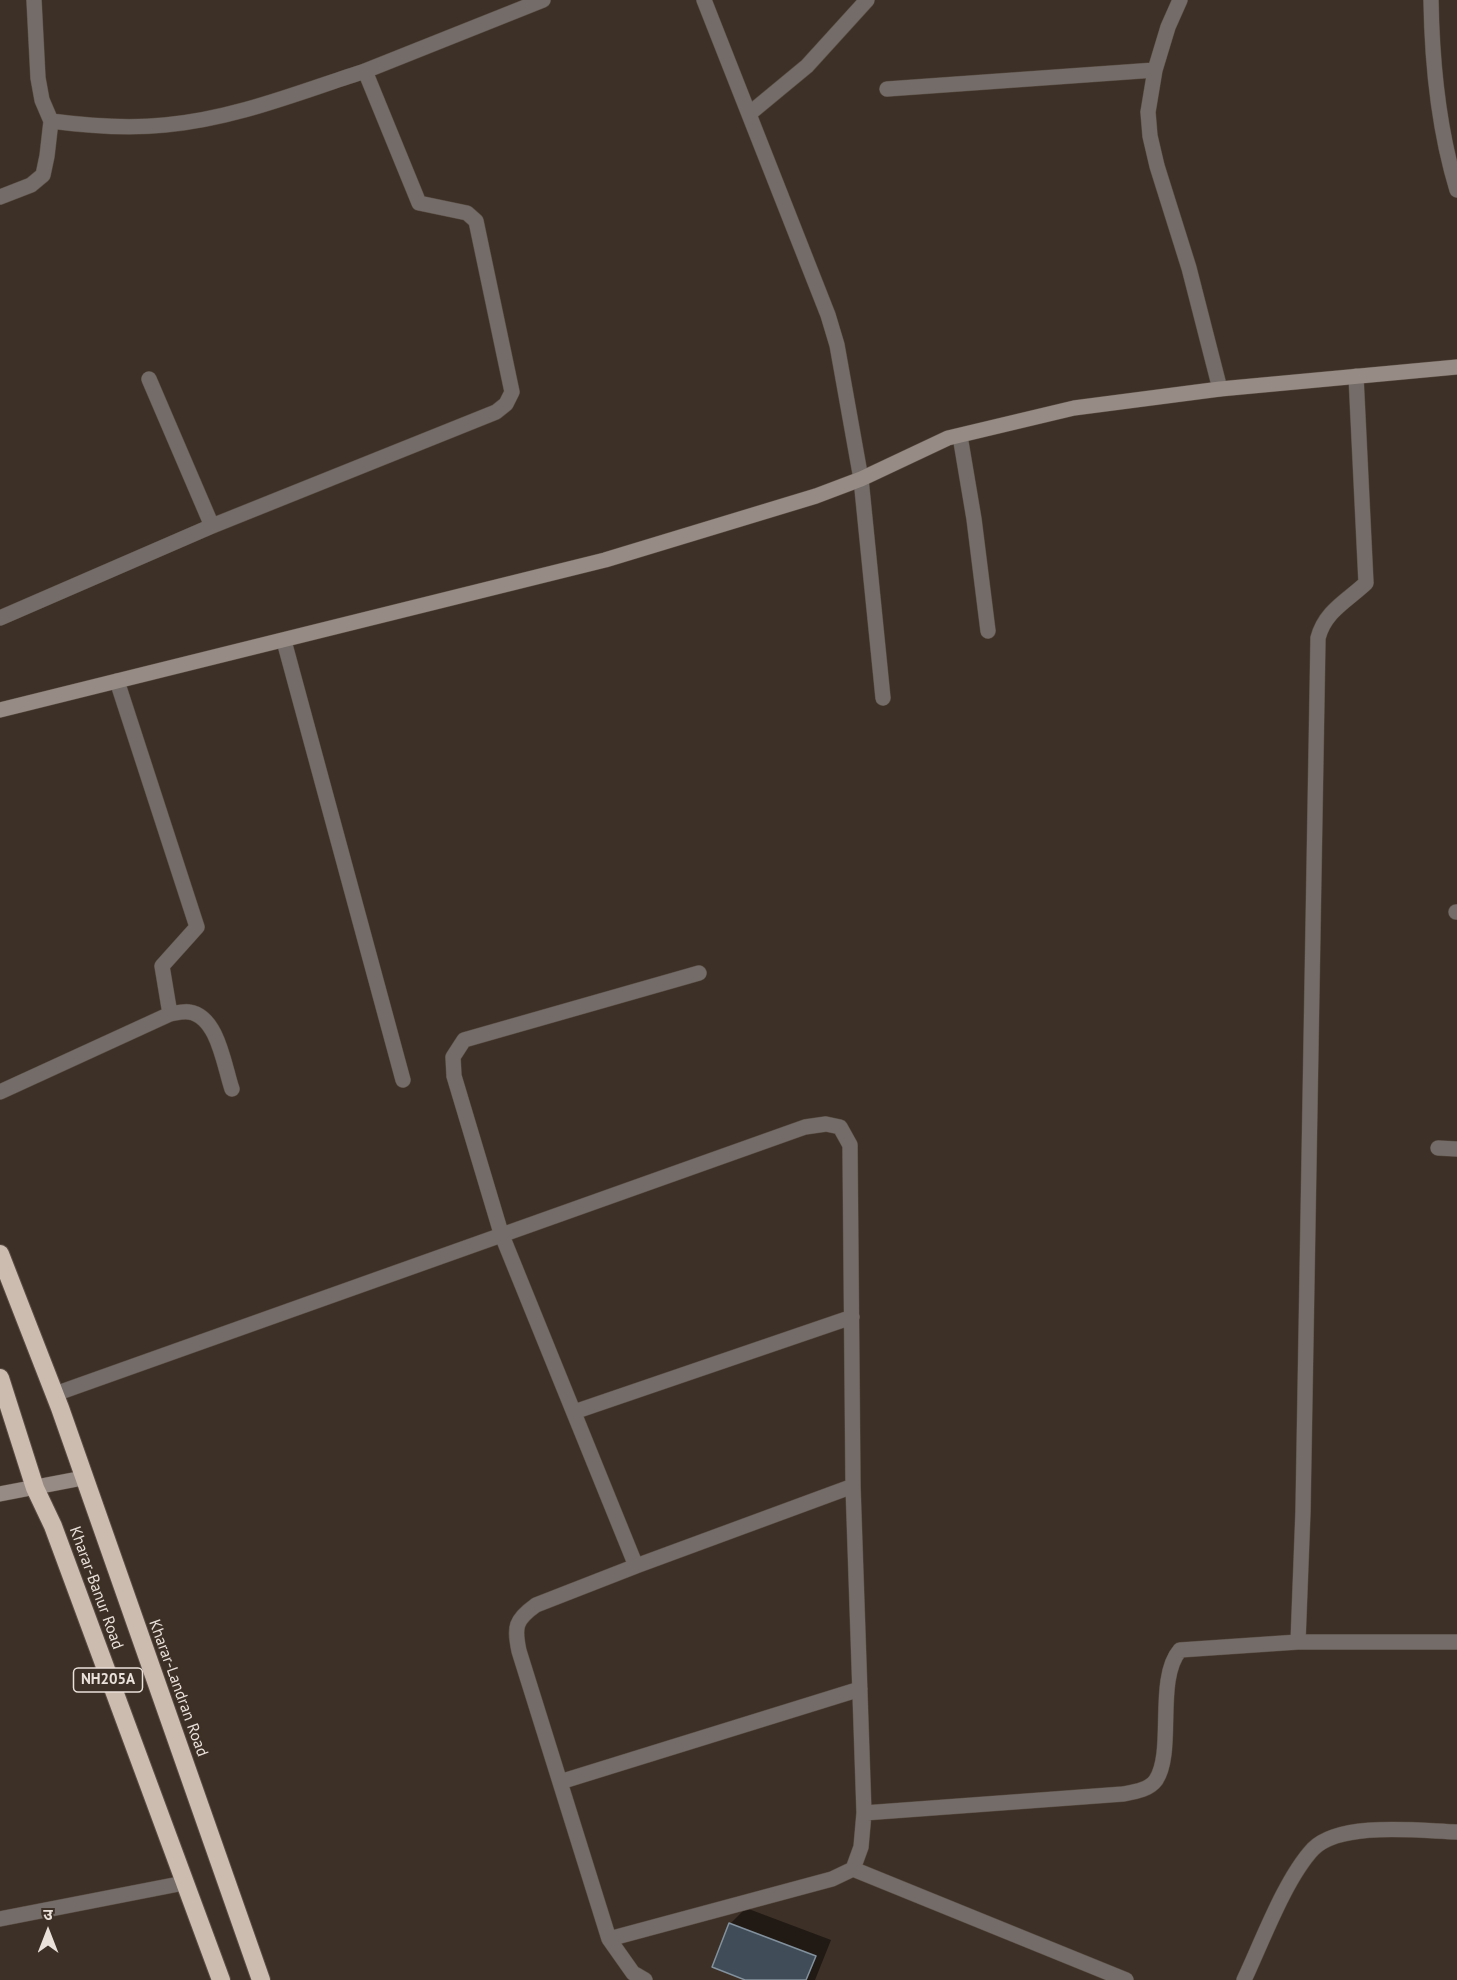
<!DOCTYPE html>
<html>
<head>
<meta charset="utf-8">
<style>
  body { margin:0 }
  #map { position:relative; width:1457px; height:1980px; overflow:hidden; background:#3d3026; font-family:"PT Sans","Noto Sans Devanagari",sans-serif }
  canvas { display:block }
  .north { position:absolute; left:18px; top:1902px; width:60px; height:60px; -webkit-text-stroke:4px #3d3026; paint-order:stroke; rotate:0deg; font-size:16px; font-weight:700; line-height:24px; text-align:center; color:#eae1db }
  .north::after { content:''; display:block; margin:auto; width:21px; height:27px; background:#eae1db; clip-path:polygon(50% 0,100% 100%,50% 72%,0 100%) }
</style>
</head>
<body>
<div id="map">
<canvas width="1457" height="1980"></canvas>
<div class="north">उ</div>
</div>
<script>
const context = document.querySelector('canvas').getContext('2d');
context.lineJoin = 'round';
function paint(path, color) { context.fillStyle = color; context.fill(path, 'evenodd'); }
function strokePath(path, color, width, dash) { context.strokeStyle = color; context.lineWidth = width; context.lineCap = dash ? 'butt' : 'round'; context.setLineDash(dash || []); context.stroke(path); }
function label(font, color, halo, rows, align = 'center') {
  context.font = font + ' "PT Sans",sans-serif'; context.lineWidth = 4.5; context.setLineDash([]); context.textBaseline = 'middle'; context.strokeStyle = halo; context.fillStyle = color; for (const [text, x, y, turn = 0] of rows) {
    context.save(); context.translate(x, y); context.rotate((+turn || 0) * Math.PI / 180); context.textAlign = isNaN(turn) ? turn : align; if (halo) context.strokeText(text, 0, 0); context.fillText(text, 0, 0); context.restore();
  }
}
const shadow = new Path2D(`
  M746 1908 831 1940 815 1980H750L730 1924Z`);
const building = new Path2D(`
  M729 1923 816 1956 806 1980H745L712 1967Z`);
const lane = new Path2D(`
  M960 436 974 519 988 631
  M861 479 883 698
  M0 1919 184 1883`);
const street = new Path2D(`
  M704 0 828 315 837 345 861 479
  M1431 0C1432 65 1438 128 1457 190
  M1155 70 1148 112 1150 136 1157 166 1189 268 1220 389
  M365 71 543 0
  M887 89 1155 70 1168 27 1180 0
  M749 114 807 66 867 0
  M0 197 31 185 43 175 47 156 51 121 42 100 38 78 34 0
  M1356 376 1366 583C1347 601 1325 611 1318 638L1303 1511 1298 1642H1457
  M149 379 212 526
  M0 618 212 526 496 412 506 404 512 392 476 221 467 213 419 203 365 71C300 92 234 119 165 125 127 129 89 126 51 121
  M284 641 403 1080
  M117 681 197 927 162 966 170 1014
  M1456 912H1457
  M0 1092 170 1014C176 1013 183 1011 189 1012 218 1016 224 1066 232 1089
  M1438 1148 1457 1149
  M55 1394 805 1127 826 1124 840 1127 850 1145 853 1486 864 1813 861 1847 853 1869 832 1879 609 1939 519 1651C514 1627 515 1620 536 1605L636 1566 501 1233 454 1076 453 1057 464 1040 699 973
  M574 1412 852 1317
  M636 1566 853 1486
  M560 1782 860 1689
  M864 1813 1123 1794C1134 1792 1149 1790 1156 1780 1175 1751 1155 1679 1180 1650L1298 1642
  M853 1869 1126 1980
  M609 1939 633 1973 645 1980
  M1244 1980C1262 1942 1285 1879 1313 1849 1341 1821 1420 1831 1457 1832`);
const secondary = new Path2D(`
  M0 710 605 560 816 496 861 479 948 438 1074 408 1220 389 1457 367
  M0 1494 83 1478`);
const highway = new Path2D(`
  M0 1254 60 1408 261 1980
  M0 1378 35 1488 53 1526 221 1980`);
const shields = [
  [108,1680,69]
];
const shieldNames = [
  ["NH205A",108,1680]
];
const streetNames = [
  ["Kharar-Banur Road",96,1588,70],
  ["Kharar-Landran Road",178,1688,70]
];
paint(shadow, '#0007');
paint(building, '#404d58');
strokePath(building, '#82919d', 1.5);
strokePath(lane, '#594c43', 16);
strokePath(street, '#594c43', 16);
strokePath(secondary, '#594c43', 16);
strokePath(highway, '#594c43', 20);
strokePath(lane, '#736c68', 15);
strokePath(street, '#736c68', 15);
strokePath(secondary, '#978c85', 15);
strokePath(highway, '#ccbbaf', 18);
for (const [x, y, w] of shields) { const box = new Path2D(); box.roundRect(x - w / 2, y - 12, w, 24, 4.5); context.fillStyle = '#3d3026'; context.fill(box); strokePath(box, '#eae1db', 1.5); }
label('bold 15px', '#eae1db', null, shieldNames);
label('16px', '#eae1db', '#3d3026', streetNames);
</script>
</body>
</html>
